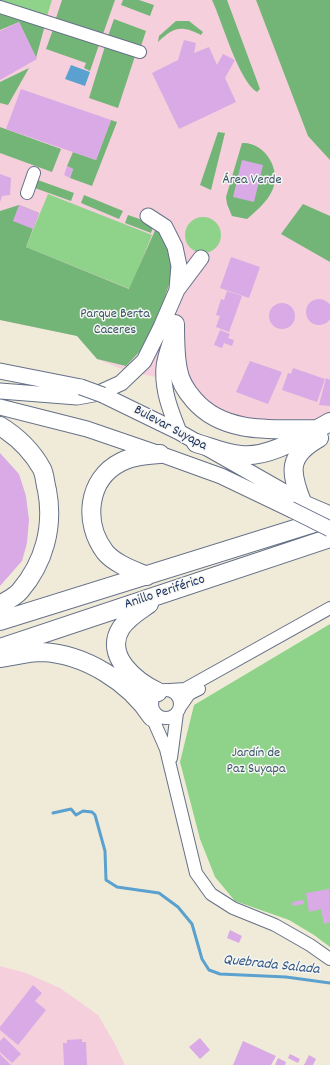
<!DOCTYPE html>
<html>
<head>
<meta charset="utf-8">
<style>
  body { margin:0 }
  canvas { display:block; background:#f0ebd8 }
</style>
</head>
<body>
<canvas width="330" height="1065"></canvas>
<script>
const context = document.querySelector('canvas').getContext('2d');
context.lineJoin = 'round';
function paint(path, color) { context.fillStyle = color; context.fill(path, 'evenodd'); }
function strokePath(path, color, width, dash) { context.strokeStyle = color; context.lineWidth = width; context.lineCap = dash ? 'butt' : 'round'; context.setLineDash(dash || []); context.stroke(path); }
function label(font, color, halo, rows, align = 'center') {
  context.font = font + ' Dekko,sans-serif'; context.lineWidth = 3; context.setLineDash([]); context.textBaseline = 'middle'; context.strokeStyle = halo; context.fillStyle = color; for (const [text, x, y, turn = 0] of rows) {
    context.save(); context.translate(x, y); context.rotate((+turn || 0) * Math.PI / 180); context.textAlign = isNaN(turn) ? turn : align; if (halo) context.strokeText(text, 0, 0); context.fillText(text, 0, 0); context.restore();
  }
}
const built = new Path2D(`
  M0 0H330V412L309 423 259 425 207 407 189 384 127 371 97 359 77 336 0 320Z
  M0 966 26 973 60 988 98 1015 115 1044 125 1065H0Z`);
const green = new Path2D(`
  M0 0H52L47 16Z
  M48 194 152 235 130 289 26 247Z
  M185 235a18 18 0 1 1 36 0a18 18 0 1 1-36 0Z
  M330 624V947L314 935 289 920 235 901 215 877 200 839 180 762 194 705Z`);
const forest = new Path2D(`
  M62 0H115L103 34 56 18Z
  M123 0H139L154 5 150 16 121 5Z
  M212 0H227L260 89 257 92C239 82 222 21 212 0Z
  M256 0H330V160L308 136Z
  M0 10 45 25 36 58 19 22 0 30Z
  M114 19 146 31 140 49 108 36Z
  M176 21H189L203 32 201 35C181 25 174 27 158 42L159 36Z
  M54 27 100 42 90 71 84 68 86 63 46 49Z
  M106 43 136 53 118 108 89 98Z
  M29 68 8 105 0 103V82Z
  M111 120 117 122 92 186 70 178 73 169 67 166 73 152 96 160Z
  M0 127 61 149 52 172 0 153Z
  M218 132 225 133 211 190 200 185Z
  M242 143C266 142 282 171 272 191 267 202 256 211 247 219L232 216 227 204 226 197Z
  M35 179 74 193 71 201 32 187Z
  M84 195 123 211 119 219 81 203Z
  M303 204 330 216V262L281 234Z
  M19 205 39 213 26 247 129 289 157 226 173 250 174 269 158 319 141 350 126 366 97 359 77 336 0 320V211Z
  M128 215 154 224 151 233 125 223Z`);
const water = new Path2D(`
  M71 65 90 72 85 86 65 79Z`);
const stream = new Path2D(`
  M53 813 71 809 76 815 83 811 92 812 95 815 105 851 106 880 117 887 159 893 178 907 192 924 202 959 209 970 220 974 286 977 330 983`);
const building = new Path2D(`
  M19 22 37 59 0 80V31Z
  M184 40 196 43 194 53 209 47 217 65 223 54 235 60 225 78 236 102 179 129 152 73 178 60Z
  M21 89 111 120 96 160 6 129Z
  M242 160 263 165 254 202 233 197Z
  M67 166 73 169 70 178 64 175Z
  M0 174 11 178 10 195 2 196 0 202Z
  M19 205 39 213 33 229 13 221Z
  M231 257 260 267 249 298 220 288Z
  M227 291 242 296 229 332 216 327 220 316 216 315 221 299 224 300Z
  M306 312a13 13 0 1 1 26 0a13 13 0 1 1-26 0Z
  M269 316a13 13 0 1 1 26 0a13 13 0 1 1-26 0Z
  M220 330 230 334 228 338 234 340 232 346 224 343 222 348 214 345Z
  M250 361 282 372 268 404 236 392Z
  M293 368 325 379 317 402 282 390 288 373 291 374Z
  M326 378 330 380V406L319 405Z
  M0 453 19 474 26 496 29 520 27 543 22 561 0 586Z
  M329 889 330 922 324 924 321 909 309 912 306 893Z
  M303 900 304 904 293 906 292 902Z
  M230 930 242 936 239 943 227 938Z
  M33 985 42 993 35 1001 46 1010 18 1045 0 1030V1027Z
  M4 1037 21 1054 12 1063 0 1052V1041Z
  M200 1038 210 1050 200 1059 189 1047Z
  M82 1039V1042H86L87 1065H64L63 1043H67V1040Z
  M243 1041 276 1056 271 1065H233Z
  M0 1054 11 1065H0Z
  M290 1054 300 1059 298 1063 288 1058Z
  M309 1055 316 1059 313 1065H304Z
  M278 1058 286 1062 285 1065H275Z`);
const minor = new Path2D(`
  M0 7 140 52
  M27 193 34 173
  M170 690 185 689 330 608
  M152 704a14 14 0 1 1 28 0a14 14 0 1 1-28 0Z
  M180 707 189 694 199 689
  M152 717 166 749 196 873 211 894 233 908 275 925 310 945 330 959
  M171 758 177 713`);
const major = new Path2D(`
  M148 216 165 227 175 247 179 266 177 289
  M172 337C169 347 165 357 164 367 162 390 171 412 179 432
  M0 371 81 387
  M0 391 77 397 99 393 121 383 144 361 161 327 177 290 201 258
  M103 395 179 432 302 502 330 514
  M0 407 87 429 160 454 221 476 290 509`);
const highway = new Path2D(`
  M175 324C175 339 175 356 178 370 180 382 186 391 194 400 224 435 275 429 317 429
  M0 426C18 437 32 451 42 469 45 475 45 484 47 490 54 527 44 563 20 591 15 597 6 601 0 605
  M196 443C210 447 226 454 241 455 270 458 305 435 330 422
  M302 502C290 472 287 456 319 438
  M147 576C133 570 115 564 105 552 83 523 87 479 121 462 133 456 147 455 160 454
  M149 604C139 611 128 617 121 628 103 656 137 682 158 692
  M0 621 330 518
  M0 648 330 538
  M0 658C14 656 28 652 42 652 85 654 129 682 152 717`);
const majorBridge = new Path2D(`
  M81 387 103 395
  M290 509 330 529`);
const parkNames = [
  ["Área Verde",252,181],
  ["Parque Berta",115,315],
  ["Caceres",115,331],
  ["Jardín de",256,754],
  ["Paz Suyapa",256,770]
];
const streetNames = [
  ["Bulevar Suyapa",170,429,28],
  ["Anillo Periférico",165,593,-18]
];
const waterNames = [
  ["Quebrada Salada",271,966,6]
];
paint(built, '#f5cfdc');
paint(green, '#8fd38b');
paint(forest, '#73b577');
paint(water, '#5ba1d0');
strokePath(stream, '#5ba1d0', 3);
paint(building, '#d9aae5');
strokePath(minor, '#667189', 14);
strokePath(major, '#667189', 17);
strokePath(highway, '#667189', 20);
strokePath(minor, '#fff', 12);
strokePath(major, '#fff', 15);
strokePath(highway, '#fff', 18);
strokePath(majorBridge, '#667189', 17, []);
strokePath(majorBridge, '#fff', 15);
label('14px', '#385869', '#f6f6f2', parkNames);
label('14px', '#1b2f5e', '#f6f6f2', streetNames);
label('italic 15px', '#315786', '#f6f6f2', waterNames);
</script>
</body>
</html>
